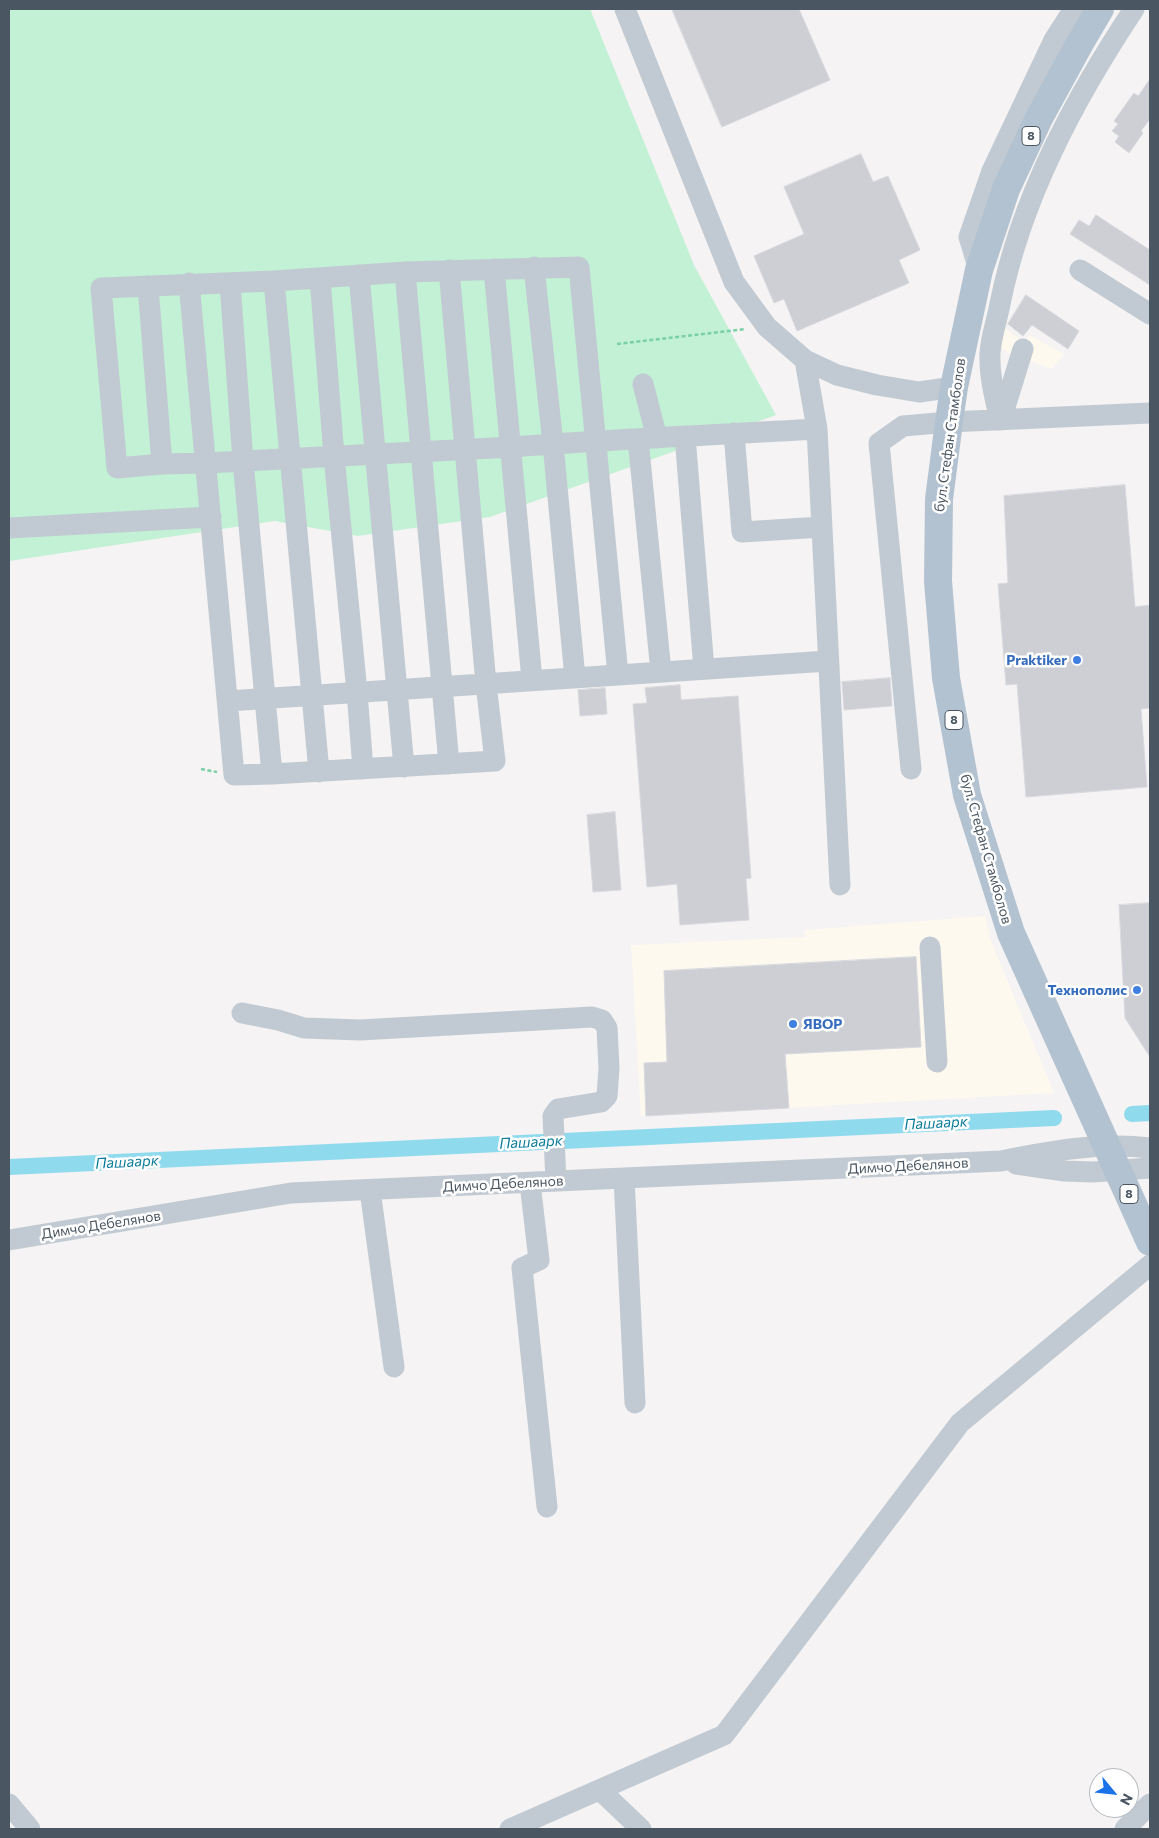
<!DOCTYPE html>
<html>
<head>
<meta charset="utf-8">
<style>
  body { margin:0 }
  #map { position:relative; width:1159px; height:1838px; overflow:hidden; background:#f5f3f3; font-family:Commissioner,sans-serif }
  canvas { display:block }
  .frame { position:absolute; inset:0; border:10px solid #4a5661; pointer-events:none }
  .north { position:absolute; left:1089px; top:1768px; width:50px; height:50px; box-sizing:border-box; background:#fff; border:1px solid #b7bbc0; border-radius:50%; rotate:118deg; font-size:14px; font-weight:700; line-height:20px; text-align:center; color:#4a5661 }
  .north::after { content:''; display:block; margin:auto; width:18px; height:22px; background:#1a73e8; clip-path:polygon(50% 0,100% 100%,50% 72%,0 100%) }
</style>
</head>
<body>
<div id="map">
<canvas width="1159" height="1838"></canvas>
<div class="frame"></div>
<div class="north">N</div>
</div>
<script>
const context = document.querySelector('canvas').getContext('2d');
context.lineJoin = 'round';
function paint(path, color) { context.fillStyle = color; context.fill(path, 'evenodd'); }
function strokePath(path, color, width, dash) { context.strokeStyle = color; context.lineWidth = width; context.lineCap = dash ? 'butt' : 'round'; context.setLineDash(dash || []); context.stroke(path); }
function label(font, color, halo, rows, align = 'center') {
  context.font = font + ' Commissioner,sans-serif'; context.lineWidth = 5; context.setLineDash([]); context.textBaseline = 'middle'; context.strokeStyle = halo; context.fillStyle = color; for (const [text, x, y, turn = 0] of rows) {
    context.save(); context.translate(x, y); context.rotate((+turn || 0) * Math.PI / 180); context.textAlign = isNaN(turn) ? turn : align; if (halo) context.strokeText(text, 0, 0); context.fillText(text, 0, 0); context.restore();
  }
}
const commercial = new Path2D(`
  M1001 326 1025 342 1030 335 1064 354 1052 369 1009 353 994 344Z
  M985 916 991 941 1054 1093 641 1116 631 945 805 937V930Z`);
const green = new Path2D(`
  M9 9H590L694 265 776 415 490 517 358 536 275 521 9 561Z`);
const canal = new Path2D(`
  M1132 1114 1150 1113
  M9 1167 1054 1118`);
const building = new Path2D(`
  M672 9H799L830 80 722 127Z
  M1150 79V119L1141 131 1143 133 1129 153 1115 142 1119 136 1112 131 1118 124 1114 121 1134 93 1138 96Z
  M861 154 873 182 888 176 920 250 899 260 909 283 797 331 784 299 774 303 754 256 804 234 784 187Z
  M1096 215 1150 250V285L1070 234 1079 220 1089 226Z
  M1026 295 1079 331 1068 349 1032 325 1023 336 1008 324Z
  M1125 485 1135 607 1150 605V708L1141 709 1147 787 1026 797 1017 684 1006 685 998 584 1008 583 1004 496Z
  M890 678 892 706 844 710 842 682Z
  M680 685 681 700 738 696 751 878 746 879 749 920 680 925 677 884 647 887 633 704 647 703 645 688Z
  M605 688 607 714 580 716 578 690Z
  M615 812 621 890 593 892 587 815Z
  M1150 903V1057L1125 1018 1119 905Z
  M916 957 921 1047 785 1054 789 1108 646 1116 644 1063 667 1062 664 971Z`);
const path = new Path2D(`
  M617 344 746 329
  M201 769 217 772`);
const minor = new Path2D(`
  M625 9 734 282 767 327 805 360 837 375 877 385 919 392 954 387
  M534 267 553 444 575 678
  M494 269 532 680
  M979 270 969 237 992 171 1054 40 1074 9
  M1080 270 1150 314
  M405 272 449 764
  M359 275 404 767
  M320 278 334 456 357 692 363 769
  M274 281 319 772
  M189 283 234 775 272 774 243 461 230 283
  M148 286 162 464
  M805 360 817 429 840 885
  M643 384 657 438
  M1000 420C995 398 989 376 990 353 991 337 997 320 1000 304 1021 198 1075 98 1134 9
  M1001 420 1023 349
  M734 433 742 532 822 527
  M685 436 704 669
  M638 439 661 672
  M9 528 211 517
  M618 675 579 267 405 272 274 281 101 288 117 468 162 464 206 463 512 447C613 439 715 435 817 429
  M228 701 828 661
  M911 769 879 443 903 426 949 422 1150 413
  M272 774 495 761 486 684 449 270
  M930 947 937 1062
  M242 1013 278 1020 304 1028 360 1030 592 1017 602 1020 607 1028 609 1068 607 1096 601 1102 558 1109 553 1116 556 1181
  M1016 1164 1065 1171 1093 1172 1150 1168
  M624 1178 635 1403
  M530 1183 539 1260 522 1268 547 1507
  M370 1190 394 1367
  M9 1240 291 1193 1001 1161C1051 1151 1099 1142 1150 1148
  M601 1791 641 1829
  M9 1804 30 1829
  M510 1829 724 1735 960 1423 1150 1265
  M1125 1829 1150 1804`);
const major = new Path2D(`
  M1100 9 1080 43 1039 118 1006 189 979 270 954 387 949 422 939 499 938 581 946 678 967 795 1011 933 1150 1242`);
const markers = [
  [1077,660,5,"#3f7fe0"],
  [1137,990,5,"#3f7fe0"],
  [793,1024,5,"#3f7fe0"]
];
const shields = [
  [1031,136,18],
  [954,720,18],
  [1129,1194,18]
];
const shieldNames = [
  ["8",1031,136],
  ["8",954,720],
  ["8",1129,1194]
];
const streetNames = [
  ["бул. Стефан Стамболов",950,435,-82],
  ["бул. Стефан Стамболов",986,849,74],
  ["Димчо Дебелянов",908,1166,-3],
  ["Димчо Дебелянов",503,1184,-3],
  ["Димчо Дебелянов",101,1225,-9]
];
const shopNames = [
  ["Praktiker",1067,660],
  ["Технополис",1127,990],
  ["ЯВОР",803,1024,"left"]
];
const waterNames = [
  ["Пашаарк",936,1123,-3],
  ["Пашаарк",531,1142,-3],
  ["Пашаарк",127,1162,-3]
];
paint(commercial, '#fdf9ef');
paint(green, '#c3f1d5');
strokePath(canal, '#90daee', 16);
paint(building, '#cdcfd5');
strokePath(building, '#d7d9de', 1);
strokePath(path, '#7ad0a6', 2.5, [4, 2.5]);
strokePath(minor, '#c1cad2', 21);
strokePath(major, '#b3c2d1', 28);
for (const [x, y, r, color] of markers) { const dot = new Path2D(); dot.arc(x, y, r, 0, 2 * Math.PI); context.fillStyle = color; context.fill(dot); strokePath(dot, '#fff', 2); }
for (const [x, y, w] of shields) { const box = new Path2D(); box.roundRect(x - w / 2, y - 9.5, w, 19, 4); context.fillStyle = '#fff'; context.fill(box); strokePath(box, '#4a5661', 1); }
label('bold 12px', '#4a5661', null, shieldNames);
label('14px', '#4a5661', '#fff', streetNames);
label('bold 14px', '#366cbe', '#fff', shopNames, 'right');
label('italic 15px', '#0c7c9b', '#fff', waterNames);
</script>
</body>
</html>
